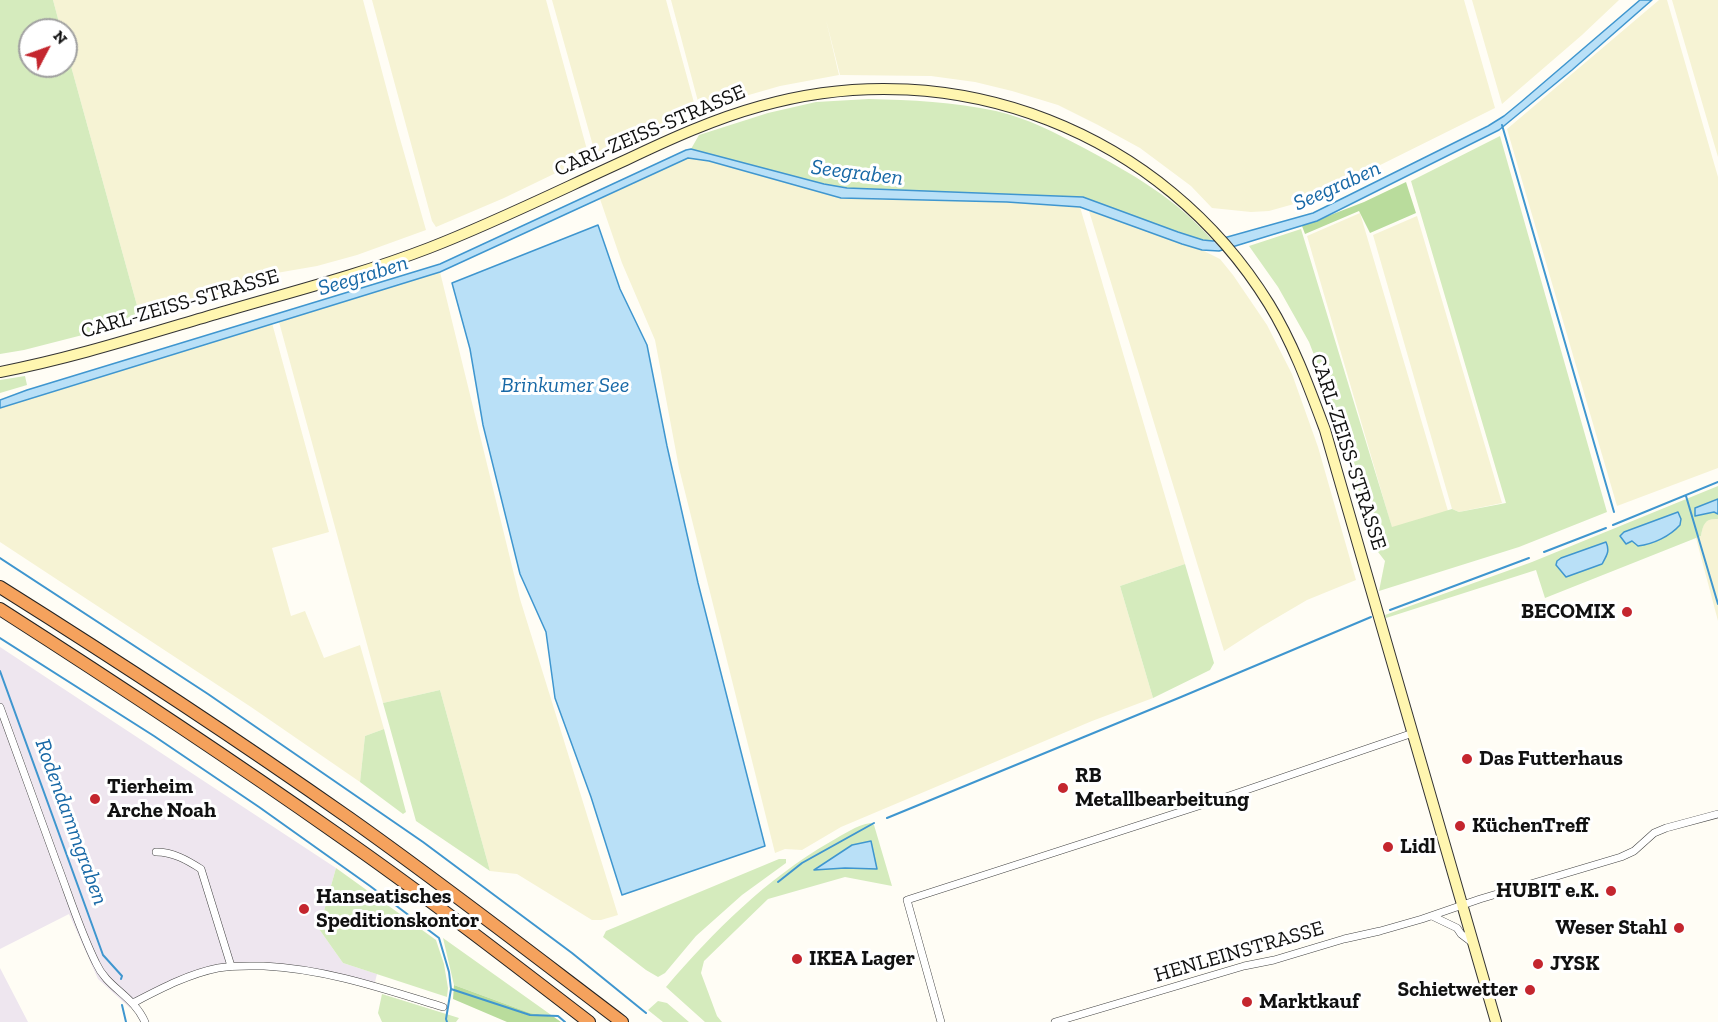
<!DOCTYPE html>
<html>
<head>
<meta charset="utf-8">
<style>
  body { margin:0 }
  #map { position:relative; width:1718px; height:1022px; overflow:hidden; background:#fffdf5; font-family:"Zilla Slab",serif }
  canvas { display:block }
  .north { position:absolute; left:18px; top:18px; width:60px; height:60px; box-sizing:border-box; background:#fff; border:2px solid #a0a0a0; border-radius:50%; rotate:49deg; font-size:16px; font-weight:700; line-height:24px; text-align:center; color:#111 }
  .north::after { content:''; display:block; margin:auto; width:21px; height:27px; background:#c4262e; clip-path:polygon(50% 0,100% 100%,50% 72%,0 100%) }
</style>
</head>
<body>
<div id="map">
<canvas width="1718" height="1022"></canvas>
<div class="north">N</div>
</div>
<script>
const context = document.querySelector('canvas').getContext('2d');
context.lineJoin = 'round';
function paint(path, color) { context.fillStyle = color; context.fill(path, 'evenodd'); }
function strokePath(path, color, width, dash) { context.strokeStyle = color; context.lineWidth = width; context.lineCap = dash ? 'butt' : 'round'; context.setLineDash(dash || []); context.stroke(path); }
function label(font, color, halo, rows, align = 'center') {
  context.font = font + ' "Zilla Slab",serif'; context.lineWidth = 6; context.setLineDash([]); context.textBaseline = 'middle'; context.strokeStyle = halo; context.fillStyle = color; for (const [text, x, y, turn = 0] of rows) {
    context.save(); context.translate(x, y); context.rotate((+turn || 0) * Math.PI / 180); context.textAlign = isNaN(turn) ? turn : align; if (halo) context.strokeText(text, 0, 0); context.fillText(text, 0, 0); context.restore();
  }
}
const industrial = new Path2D(`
  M0 647 336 868 319 929 343 963 377 974 373 990 341 980 319 974 259 968H232L198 975 166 989 130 1008 98 979 69 914 0 949Z
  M0 968 28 1022H0Z`);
const farmland = new Path2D(`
  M53 0H363L397 128 426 230 357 255 317 266 259 276 233 288 199 303 141 320 66 48V30H61Z
  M372 0H546L589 157 504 198 436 227 432 221Z
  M552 0H666L696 110 595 153Z
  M671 0H1464L1495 108 1342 184 1301 202 1269 211 1251 212 1212 208 1191 186 1140 148 1098 125 1058 105 1012 91 975 82 931 76 840 75 826 20 839 75 780 86 700 109Z
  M1472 0H1619L1582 35 1502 104Z
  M1659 0H1667L1718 177V468L1617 506 1507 129Z
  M1672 0H1718V157Z
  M688 158 709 161 866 199 1007 202 1080 207 1185 564 1120 586 1153 698 1092 721 841 827 802 850 785 849 775 853 679 468 655 340 622 263 600 199Z
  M1089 211 1202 250 1220 259 1233 275 1267 325 1292 374 1318 447 1356 580 1307 600 1261 627 1224 651Z
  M1360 213 1448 511 1392 528 1307 236Z
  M1417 216 1502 503 1459 512 1452 509 1373 235Z
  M440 272 520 599 618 915 601 920H592L517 874 490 871 440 690 383 703 279 322Z
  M272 323 329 532 272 548 291 616 305 611 324 658 360 645 384 729 365 736 360 782 251 707 0 542V408Z
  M1711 518 1718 519V621L1696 538 1701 536 1703 524Z`);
const green = new Path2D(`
  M0 0H53L61 30H30V66H66V48L141 320 24 350 0 354Z
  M869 99C911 100 954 102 996 111 1027 118 1056 133 1084 148 1131 173 1177 199 1213 241L1203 240 1178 232 1083 197 847 188 824 184 691 149 699 135 768 113 816 102Z
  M1500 136 1607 512 1519 547 1379 591 1385 561 1375 548 1335 409 1309 342 1278 287 1249 246 1301 229 1392 527 1452 509 1459 512 1506 503 1411 181Z
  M25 376 27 385 0 393V380Z
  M1718 486V519C1705 518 1703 524 1701 536L1545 598 1536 570 1386 618 1385 615 1532 562Z
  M1185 564 1214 663 1210 670 1153 698 1120 586Z
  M440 690 490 871 416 821 383 703Z
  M384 729 406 812 403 814 360 782 365 736Z
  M871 823 874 825 892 886 845 877 768 899 704 961 701 973 717 1016 722 1022H705L666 987C714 931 766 879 830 842 843 835 856 825 871 823Z
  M779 859H786V863L742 895 696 936 665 973 658 977 646 970 603 937 606 931Z
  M336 868 436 940 444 964 448 988 447 997 343 963 319 929Z
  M443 938 554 1017 530 1013 454 985Z
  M382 994 459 1018 456 1022H382L378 1013Z
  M658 1001 667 1003 689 1022H663L648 1010Z`);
const forest = new Path2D(`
  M1406 182 1416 213 1370 233 1359 211 1305 234 1302 226 1364 202Z
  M454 985 530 1013 554 1017 561 1022H507L453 999Z`);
const water = new Path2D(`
  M1640 0H1652L1572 70 1499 130 1317 221 1219 251 1202 250 1182 244 1080 207 1007 202 841 198 709 161 688 158 440 272 0 408V400L27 390 440 264 686 150 691 149 824 184 847 188 1083 197 1178 232 1203 240 1213 241 1313 213 1488 126 1504 116 1521 102Z
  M598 225 620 289 647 345 667 446 698 583 765 846 622 895 591 797 555 698 546 632 520 574 483 425 470 349 452 283Z
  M1718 499V514L1714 512 1695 516V508Z
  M1678 512 1681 519 1680 525C1670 536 1654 544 1638 546L1632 541 1626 544 1620 536 1624 532Z
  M1606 542C1610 551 1607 555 1602 564L1566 577 1556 565 1557 561 1561 558Z
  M871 841 877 869 845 868 814 870 852 845Z`);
const stream = new Path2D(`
  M1502 125 1614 512
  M1686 496 1718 604
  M1613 525 1718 482
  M1544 552 1606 528
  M0 558 208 694 423 842 572 953 646 1013
  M1390 610 1529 558
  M0 638 154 736 259 807 370 886 439 938 449 972 451 989 446 1019 447 1022
  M0 671 103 955 122 976 121 979
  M887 818 1181 697 1371 617
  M778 882 802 863 874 823
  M451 989 530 1015 558 1016 565 1022
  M122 1005 126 1022`);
const street = new Path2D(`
  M0 707C19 758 37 810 56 861 69 895 80 931 96 963 107 988 133 995 145 1022
  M156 852C173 852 187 860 201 869L231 966
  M1432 916 1457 928 1461 934 1474 944
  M133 1003C160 989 188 974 218 968 233 965 249 966 264 966 326 969 384 989 443 1007
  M941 1022 907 900 1217 800 1413 733
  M1055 1022 1244 966 1274 960 1344 939 1380 931 1422 919 1480 899 1621 857 1634 851 1654 833 1666 828 1718 814`);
const secondary = new Path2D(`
  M0 372C73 358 144 335 216 314 287 293 359 275 429 248 496 222 560 190 626 160 670 139 714 119 761 106 955 51 1163 132 1269 304 1293 343 1309 387 1325 430L1496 1022`);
const highway = new Path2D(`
  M0 587C118 661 235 738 349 818 441 883 531 953 622 1022
  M0 609C114 682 226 756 337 834 423 894 506 958 589 1022`);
const markers = [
  [1627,612,6,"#c4262e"],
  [1467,759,6,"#c4262e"],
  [1063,788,6,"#c4262e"],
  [95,799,6,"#c4262e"],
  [1460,826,6,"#c4262e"],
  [1388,847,6,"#c4262e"],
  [1611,891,6,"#c4262e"],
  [304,909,6,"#c4262e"],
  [1679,928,6,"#c4262e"],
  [797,959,6,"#c4262e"],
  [1538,964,6,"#c4262e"],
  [1530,990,6,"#c4262e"],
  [1247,1002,6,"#c4262e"]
];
const streetNames = [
  ["CARL-ZEISS-STRASSE",650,131,-23],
  ["CARL-ZEISS-STRASSE",180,304,-16],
  ["CARL-ZEISS-STRASSE",1348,452,72],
  ["HENLEINSTRASSE",1239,952,-16]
];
const poiNames = [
  ["BECOMIX",1615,612,"right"],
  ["Das Futterhaus",1479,759],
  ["RB",1075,776],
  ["Metallbearbeitung",1075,800],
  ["Tierheim",107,787],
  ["Arche Noah",107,811],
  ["KüchenTreff",1472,826],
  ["Lidl",1400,847],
  ["HUBIT e.K.",1599,891,"right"],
  ["Hanseatisches",316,897],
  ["Speditionskontor",316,921],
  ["Weser Stahl",1667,928,"right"],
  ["IKEA Lager",809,959],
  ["JYSK",1550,964],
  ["Schietwetter",1518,990,"right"],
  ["Marktkauf",1259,1002]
];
const waterNames = [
  ["Seegraben",857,173,7],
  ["Seegraben",1337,186,-24],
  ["Seegraben",363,276,-17],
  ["Brinkumer See",565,386],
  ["Rodendammgraben",71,822,70]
];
paint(industrial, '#eee6ef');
paint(farmland, '#f6f3d4');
paint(green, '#d5ebbd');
paint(forest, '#b9dc9c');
paint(water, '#b9e0f7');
strokePath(water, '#3f96cf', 1.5);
strokePath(stream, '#3f96cf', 2);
strokePath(street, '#444', 8);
strokePath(secondary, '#333', 12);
strokePath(highway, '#222', 14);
strokePath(street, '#fff', 7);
strokePath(secondary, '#fff6b0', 10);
strokePath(highway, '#f5a25d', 12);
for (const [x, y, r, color] of markers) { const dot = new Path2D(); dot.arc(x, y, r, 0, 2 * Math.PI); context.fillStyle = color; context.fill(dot); strokePath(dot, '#fff', 2); }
label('21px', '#111', '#fff', streetNames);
label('bold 21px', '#111', '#fff', poiNames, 'left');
label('italic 22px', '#1768a6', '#fff', waterNames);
</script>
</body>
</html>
